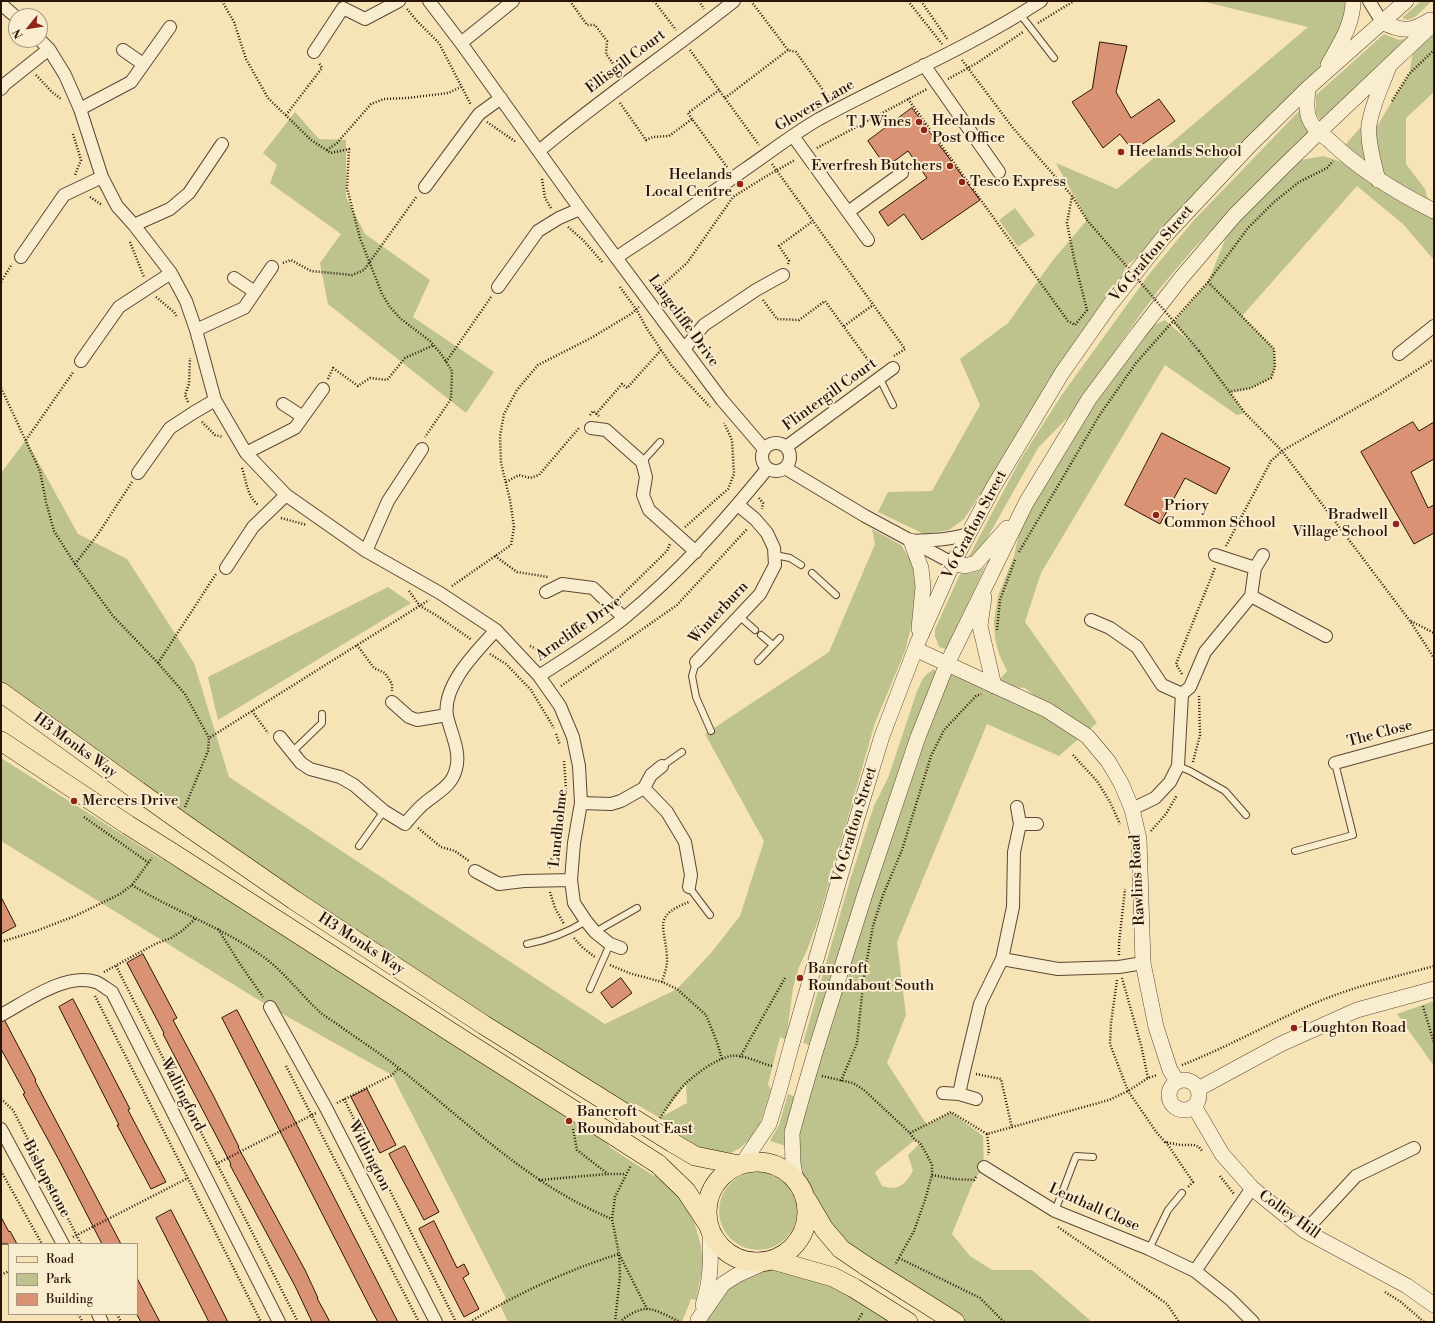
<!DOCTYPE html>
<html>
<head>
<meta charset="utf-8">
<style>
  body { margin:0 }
  #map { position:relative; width:1435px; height:1323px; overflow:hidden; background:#f6e3b6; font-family:"Libre Bodoni",serif }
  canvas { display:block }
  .frame { position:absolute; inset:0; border:2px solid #291508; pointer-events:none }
  .legend { position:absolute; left:8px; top:1243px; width:130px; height:72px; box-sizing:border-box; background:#f9edd0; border:1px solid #a69780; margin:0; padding:5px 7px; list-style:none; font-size:12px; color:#291508 }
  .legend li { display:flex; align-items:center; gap:8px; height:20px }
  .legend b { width:20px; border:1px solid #a69780 }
  .north { position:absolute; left:8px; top:8px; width:40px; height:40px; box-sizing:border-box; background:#f9edd0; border:1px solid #a69780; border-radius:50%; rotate:240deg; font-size:11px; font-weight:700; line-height:16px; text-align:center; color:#291508 }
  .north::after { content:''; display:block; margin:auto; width:14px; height:18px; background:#8f2418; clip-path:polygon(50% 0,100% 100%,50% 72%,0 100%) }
</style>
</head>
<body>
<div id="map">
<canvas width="1435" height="1323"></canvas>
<div class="frame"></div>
<ul class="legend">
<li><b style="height:5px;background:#f6e3b6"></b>Road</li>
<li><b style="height:11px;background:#bec38d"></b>Park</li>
<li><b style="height:11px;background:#da9275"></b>Building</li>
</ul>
<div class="north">N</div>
</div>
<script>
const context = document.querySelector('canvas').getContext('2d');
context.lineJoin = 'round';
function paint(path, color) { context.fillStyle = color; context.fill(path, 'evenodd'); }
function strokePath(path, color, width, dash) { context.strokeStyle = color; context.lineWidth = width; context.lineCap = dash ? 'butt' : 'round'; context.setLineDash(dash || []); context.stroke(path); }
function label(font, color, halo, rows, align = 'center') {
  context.font = font + ' "Libre Bodoni",serif'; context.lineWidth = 4; context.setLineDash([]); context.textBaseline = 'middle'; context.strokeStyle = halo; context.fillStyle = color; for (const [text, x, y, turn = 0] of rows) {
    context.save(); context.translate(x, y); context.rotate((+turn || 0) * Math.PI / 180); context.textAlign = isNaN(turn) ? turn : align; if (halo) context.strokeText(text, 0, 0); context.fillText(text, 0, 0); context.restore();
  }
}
const green = new Path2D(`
  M1201 1H1353L1322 75 1163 238 1127 265 1109 306 1062 373 964 519 949 530 924 534 878 512 888 492 932 491 980 405 960 359 1008 323 1053 260 1087 220 1056 163 1117 189 1308 27Z
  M1421 1H1432L1415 17 1407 20 1402 18Z
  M1434 23V92L1406 118V164L1425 189 1427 197 1434 203V260L1403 224 1357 186 1242 316 1274 349 1275 367 1271 378 1251 388 1229 392 1245 413 1237 415 1165 365 1041 573 1025 622 1097 723 1059 756 987 724 897 942 906 1015 887 1063 927 1125 951 1112 983 1136 984 1167 974 1180 952 1234 970 1256 992 1270H1032L1092 1322H947L824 1229 796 1181 802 1097 947 664 994 686 1007 671 999 654 995 638 994 622 998 596 1014 556 1026 503 1139 332 1165 320 1193 345 1173 323 1208 282 1235 215 1277 173 1301 160 1323 156 1342 162 1340 151 1360 128 1378 125 1389 106 1409 74 1415 41ZM996 686 1025 688 1059 718ZM915 1140 920 1143 908 1155 913 1171C905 1185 898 1191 882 1186L875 1172Z
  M1384 34 1399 40 1410 38 1320 120 1316 113V95Z
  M1301 109 1311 129 1194 248 1161 287 1137 319 1073 412 1038 448 981 549 967 560 1019 462 1061 396 1150 273 1194 220Z
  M295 112 319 139 346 140V197L365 234 430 280 413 317 494 372 466 413 328 304 320 263 341 234 270 183 277 165 263 153Z
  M1015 208 1035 235 1018 247 999 220Z
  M26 440 78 534 127 559 194 663 229 777 605 1024 677 989 711 953 740 916 764 841 705 734 829 652 875 544 872 529 901 545 912 563 916 590 915 611 905 651 875 723 819 918 807 950 799 967 793 988 786 1040 780 1037 768 1084 771 1090 760 1124 750 1139 740 1148 731 1153 714 1151 699 1148 679 1135 681 1132 660 1118 636 1104 633 1107 552 1067 1 692V473ZM686 1084 687 1103 661 1117Z
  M985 567 946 649 939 647 935 636V629L960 574C970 574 977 573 985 567Z
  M388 587 411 603 218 720 208 677Z
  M934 669 936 673 812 1046 803 1043 850 880 874 806 888 778 916 694 922 680 927 674Z
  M1 758 153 854 356 971 580 1114 611 1148 654 1176 658 1173 679 1194 694 1221 701 1246 703 1265 696 1300 691 1299 682 1322H508L500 1305 506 1298 392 1075 270 1007 1 841Z
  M1434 1001V1066L1397 1014Z
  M788 1094 796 1097 786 1146 770 1141 779 1125Z
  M719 1211a39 39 0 1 1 78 0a39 39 0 1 1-78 0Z
  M766 1262 812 1271 908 1322H698L723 1284Z`);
const building = new Path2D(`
  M1100 42 1127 46 1116 92 1131 118 1159 99 1175 121 1133 151 1120 134 1103 148 1072 102 1092 89Z
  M912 108 980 200 922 240 904 214 888 226 879 212 927 178 908 151 886 167 868 141Z
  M1413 422 1419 431 1434 422V459L1411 472 1428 508 1434 505V533L1414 544 1361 452Z
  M1162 433 1230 468 1216 494 1185 478 1160 524 1125 505Z
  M1 897 16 926 1 934Z
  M143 954 177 1018 173 1020 213 1095 239 1147H238L305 1270 318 1298H317L330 1322H312L295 1286 230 1165 231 1164 163 1034 164 1033 127 963Z
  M621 978 632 993 612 1008 601 993Z
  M73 999 130 1109 128 1110 166 1182 151 1189 117 1125H119L59 1007Z
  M237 1010 297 1125 398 1322H378L373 1313 222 1018Z
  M5 1021 36 1080 35 1081 121 1244H102L60 1162 23 1094 25 1093 1 1049V1022Z
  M367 1089 396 1145 380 1153 351 1097Z
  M405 1146 439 1212 424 1220 389 1154Z
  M171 1210 191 1249 228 1322H209L156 1218Z
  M1 1217 9 1232 10 1231 17 1244H1Z
  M434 1221 457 1268 464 1264 469 1274 463 1278 479 1309 464 1317 419 1229Z
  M137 1278 152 1307 160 1322H141L137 1315Z`);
const path = new Path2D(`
  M222 1 234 22 246 59 268 98 311 140 331 153 349 149 347 188 360 238 382 294 390 307 401 319 430 341 441 354 452 371 451 399 425 437
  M570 1 587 25H595L607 41 606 54 620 73
  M654 1 676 30
  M699 1 704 9
  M751 1 788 50 796 52 830 100
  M908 1 942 44
  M921 1 948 40
  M407 9 417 21 439 43 471 105
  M1038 23 1074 1
  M690 50 759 145
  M962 60 1013 128 1072 196 1087 220
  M36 75 52 92 61 99
  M948 79 977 63 1023 32
  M725 98 788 50
  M908 99 1068 321 1075 325 1087 310 1075 263 1067 223 1072 196
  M1392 101 1409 74 1434 50
  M620 103 646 140 653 137 669 136 692 119 727 167
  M286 115 322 68 319 63
  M692 119 688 113 719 90
  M487 122 516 142
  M73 134 81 160 75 175
  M817 148 927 89
  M327 150 337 143 371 104 384 99 408 98 448 93 461 87
  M772 164 905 349 894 356
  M542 179 545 198 551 208
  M90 197 102 205
  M568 227 583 240 603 263
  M130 242 144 277
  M283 263 291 260 311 271 352 275 364 270 417 196
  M788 264 789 261 779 246 813 221
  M1 282 12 264
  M1208 282 1274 349 1275 367 1271 378 1251 388 1229 392
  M620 287 636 309 647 329 672 366 710 407
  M656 291 687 263 733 197 765 177 795 160
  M156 297 174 312 177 317
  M763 300 777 319 799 320 825 301 874 368
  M844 326 873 305
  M1199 351 1245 413 1282 451 1410 621 1434 658
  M446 362 491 297
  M328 379 333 368 358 386 370 378 387 380 405 358 434 345
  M1 388 40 471 46 502 54 531 75 564 113 616 158 663 185 694 209 738
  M188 402 185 395 189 384 190 358
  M596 414 622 384 627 388 661 350
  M590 415 593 411 599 416
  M202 422 215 435 223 437
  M26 440 74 371
  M242 468C247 482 246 494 258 505
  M506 482 519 475 530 478 539 475 579 428
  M759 498 763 503 762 509
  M281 518 307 525
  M685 527 728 489 734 474 732 440 724 423
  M1226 546 1271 461 1282 451 1382 393 1434 359
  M1019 552 1099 416 1136 363 1208 282 1248 228 1274 202 1299 182 1327 168 1333 161
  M495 556 517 572 548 577
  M75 564 98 534 132 482
  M452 586 511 545 514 527 510 500 501 463 500 436 504 414 517 390 538 365 591 338 631 314 639 307
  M409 591 420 606 436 615 472 640
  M620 597 667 551 670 544
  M1411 621 1434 633
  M595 623 602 615
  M997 630 1000 600 1015 560
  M357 645 374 668 385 673 392 684V691
  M530 646 545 653 555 649
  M490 654 506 664 531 690 554 728
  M158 663 216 574
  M1182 674 1176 664 1215 568
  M561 686 677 605 747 529
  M252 711 268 733
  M556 734 560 745
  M1073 755 1097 781 1110 802 1120 824
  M1193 762 1200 735 1199 696
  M185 807 208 751 209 738 429 600
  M84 817 149 863
  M418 828 441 847 455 851 469 861
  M1151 831 1166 814 1177 795
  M549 868C554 848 562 828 565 808 567 792 565 776 564 761
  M132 885C176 912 224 928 265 958 286 974 302 996 321 1013 327 1018 335 1022 341 1027 361 1041 381 1054 400 1069 468 1123 531 1186 612 1219
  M550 892 555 908 564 924
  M218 929 240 964 263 997
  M574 938 583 948 595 957
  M1 942 36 931 75 916 120 894 132 885 152 858
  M1119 955V943L1125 889
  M610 965 629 973 662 982 677 989 706 1015 717 1042 722 1059
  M116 966 298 1322
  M104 972 155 944 171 938 182 931 195 919
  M1122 978 1141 1045 1148 1078
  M1117 980 1111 1023 1110 1044 1128 1091 1157 1133 1165 1142 1180 1145H1194L1199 1147 1202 1151
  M662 982C664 975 668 965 667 957 665 926 652 916 689 902
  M95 996 261 1322
  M1423 1006 1434 1043
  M740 1057 785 978
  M1182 1065C1225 1048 1265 1026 1306 1007 1347 988 1391 978 1434 966
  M286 1066 419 1322
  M976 1074 1001 1079 1012 1128
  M822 1076 853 1083 864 1090 910 1133 915 1140 920 1143 926 1153 932 1165V1175L925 1200 914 1231 895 1265
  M841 1081 857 1043 864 976 873 926 883 895 902 850 931 756 944 730 976 696 981 694
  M1 1099 13 1110 81 1244
  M344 1099 456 1322
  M337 1103 392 1075 399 1068
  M660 1118C668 1106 676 1093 686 1083 696 1074 717 1058 731 1056 744 1054 759 1063 772 1066
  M573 1129 577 1150 608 1174
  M910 1133 951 1112 987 1134 1109 1100 1128 1091 1148 1078 1157 1075
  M987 1134 989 1151 988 1155
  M1166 1142 1193 1182 1188 1187
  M216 1164 316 1113
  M1 1171 42 1244
  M932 1175 954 1179 974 1180 976 1177
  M1220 1176 1234 1194
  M539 1180 608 1174H625
  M1058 1227 1109 1262 1167 1304 1179 1322
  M73 1237 188 1178
  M899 1258 980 1298 1004 1322
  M1 1275 9 1271
  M1385 1292 1401 1302 1424 1322
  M78 1314 83 1322
  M117 1314 121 1322
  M470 1322C517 1294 567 1270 619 1254L647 1309
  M615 1322 620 1276 619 1254 612 1219 615 1197 631 1165
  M620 1322C626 1316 638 1309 646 1309 655 1308 671 1318 680 1322
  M857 1322 863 1312`);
const service = new Path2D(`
  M1020 14 1054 58
  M880 379 893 405
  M642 462 660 442
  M775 555 790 558 801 565
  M812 573 836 595
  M739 616 755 630
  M761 635 773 645
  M758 661 780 638
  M696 662 692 676 696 697 711 731
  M292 752 322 723V714
  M662 766 682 752
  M1178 766 1190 771 1225 791 1246 815
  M359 846 384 811
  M1295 851 1353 835 1335 763
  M689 887 710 915
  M595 932 637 908
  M527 944C548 940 567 933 586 921
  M590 989 610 944
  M1055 1211 1076 1156 1093 1157
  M1149 1249 1168 1210 1182 1193`);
const minor = new Path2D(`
  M429 1 461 43 580 209 722 400 764 449
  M1369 1 1382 22
  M1 4 16 17
  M40 40 49 49 65 75 80 109 102 177 117 206 134 225 171 273 186 301 196 330 215 400 246 453 286 495 366 551 440 593 496 630 539 676C568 657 598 639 624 618 680 572 722 524 767 469
  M461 43 513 1
  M123 50 143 64
  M314 52 343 8 365 19 399 1
  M924 65 999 172
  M1 89 5 84 49 49
  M80 109 131 82 170 27
  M793 136 868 240
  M539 151C602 98 670 52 734 1
  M425 187 479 114 501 98
  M848 212 902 173
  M134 225 170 209 189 193 222 144
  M21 257 64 195 102 177
  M617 257C660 229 702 200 744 170 769 153 793 134 819 119 893 79 970 47 1041 1
  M234 278 255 292
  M498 287 538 231 559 218 580 209
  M196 330 244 308 272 267
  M684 349 704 325 756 290 783 275
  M1399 354 1434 326
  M81 361 119 307 171 273
  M283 404 303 417
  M591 428 606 430 642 462 646 477 643 495 649 510 696 552
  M762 457a14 14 0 1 1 28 0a14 14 0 1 1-28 0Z
  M786 447 893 368
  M246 453 295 428 323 389
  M785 468 865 516 943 558 953 563
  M138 473 170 428 193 413 215 400
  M912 541C931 540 950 540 968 534
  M366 551 388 501 422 449
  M1215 555 1255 568
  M226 568 253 527 286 495
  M546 592 562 584 593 588 624 618
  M1251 596 1326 636
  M1091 620 1110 628 1137 647 1162 685 1182 694
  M696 662 760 594 775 565 774 548 767 533 755 519 738 505
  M539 676 560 706 573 737 579 766 581 803 574 843 571 880 574 903 586 921 595 932 610 944 621 948
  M392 702 409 717 417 720 447 715
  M280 737 301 763 310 769 340 777 354 785 384 811 405 824C411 817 418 808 426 802 438 792 452 786 456 769 461 751 451 734 447 716 442 685 477 651 496 630
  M1335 763 1434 736
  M644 788 651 775 662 766
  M581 803 611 804 621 801 644 788 667 812 685 842 691 875 689 887
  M1132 809 1155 798 1170 782 1178 766 1182 694 1190 687 1205 652 1251 596 1255 568 1263 555
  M1020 824H1037
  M475 871 499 884 524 881 571 880
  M1002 959 1058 969 1119 967 1143 963
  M270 1007 326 1108 436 1322
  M1 1015C27 1001 66 972 96 982 101 984 107 989 112 992L279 1322
  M943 1093 959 1094
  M976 1099 959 1094 964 1071 980 1004 1002 959 1013 907 1014 852 1020 824 1017 807
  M1 1129 63 1244
  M984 1167 1055 1211 1149 1249 1195 1271 1230 1299 1253 1322
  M1305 1231 1356 1176 1414 1148
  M1195 1271 1252 1188
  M98 1314 102 1322`);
const tertiary = new Path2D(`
  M1382 22C1402 32 1411 32 1430 20
  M1328 65C1339 45 1353 25 1353 1
  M1308 88C1307 100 1305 114 1312 124 1316 131 1324 136 1330 141 1360 170 1396 192 1434 211
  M1378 180C1374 164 1367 141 1369 125 1372 105 1381 87 1388 69
  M911 541 921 568 923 587 919 629
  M953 563 965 566 976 563 1007 528
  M984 597 980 626 994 686
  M915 649 1047 710 1087 736 1108 761 1121 783 1132 809 1139 839 1143 963 1156 1027 1170 1070 1177 1081
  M792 1043 857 818 882 736 918 642 953 563 994 486 1062 373 1109 306 1163 238 1250 145 1308 88 1406 1
  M817 1046 865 894 918 737 947 664 1026 503 1089 399 1139 332 1182 277 1235 215 1277 173 1319 132 1434 23
  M1169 1095a15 15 0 1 1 30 0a15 15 0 1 1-30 0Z
  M1198 1089 1281 1044 1357 1010 1434 989
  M1194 1106 1222 1154 1252 1188 1305 1231 1407 1286 1434 1305
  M742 1164 769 1124 779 1091
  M796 1181 793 1163 792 1133 802 1097
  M703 1305C711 1281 711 1259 710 1233
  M698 1320 723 1284 737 1275 766 1262`);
const primary = new Path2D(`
  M1 692 138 791
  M1 741 128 825
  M190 828 294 900 484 1025 628 1115
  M171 852 471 1045 616 1137
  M673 1143 695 1156 739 1165
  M707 1212a50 50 0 1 1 100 0a50 50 0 1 1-100 0Z
  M658 1164 686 1191 707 1223
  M807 1200 824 1229 841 1249 866 1266
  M773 1260 833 1277 854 1288
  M906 1291 955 1322
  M892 1312 908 1322`);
const pathBridge = new Path2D(`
  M1087 220 1199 351`);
const tertiaryBridge = new Path2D(`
  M779 1091 792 1043
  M802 1097 817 1046`);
const primaryBridge = new Path2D(`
  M138 791 190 828
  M128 825 171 852
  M628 1115 673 1143
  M616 1137 658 1164
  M866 1266 906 1291
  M854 1288 892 1312`);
const markers = [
  [919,122,4,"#8f2418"],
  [924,130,4,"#8f2418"],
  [1121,152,4,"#8f2418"],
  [950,166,4,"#8f2418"],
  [962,182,4,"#8f2418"],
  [740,184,4,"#8f2418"],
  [1156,515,4,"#8f2418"],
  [1396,524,4,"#8f2418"],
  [74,801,4,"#8f2418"],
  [800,978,4,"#8f2418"],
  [1294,1028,4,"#8f2418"],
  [569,1121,4,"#8f2418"]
];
const streetNames = [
  ["Ellisgill Court",626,62,-37],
  ["Glovers Lane",815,106,-30],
  ["V6 Grafton Street",1152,254,-50],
  ["Langcliffe Drive",683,321,54],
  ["Flintergill Court",830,395,-36],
  ["V6 Grafton Street",975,525,-62],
  ["Winterburn",719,613,-47],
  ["Arncliffe Drive",579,629,-35],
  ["The Close",1380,734,-15],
  ["H3 Monks Way",75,746,36],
  ["V6 Grafton Street",855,825,-73],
  ["Lundholme",559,828,-84],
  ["Rawlins Road",1138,880,-93],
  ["H3 Monks Way",361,944,33],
  ["Wallingford",182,1095,63],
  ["Withington",369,1156,63],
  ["Bishopstone",46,1179,62],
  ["Lenthall Close",1094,1208,24],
  ["Colley Hill",1289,1215,36]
];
const poiNames = [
  ["Heelands",932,121],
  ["Post Office",932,138],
  ["T J Wines",911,122,"right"],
  ["Heelands School",1129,152],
  ["Everfresh Butchers",942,166,"right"],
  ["Heelands",732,175,"right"],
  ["Local Centre",732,192,"right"],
  ["Tesco Express",970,182],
  ["Priory",1164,506],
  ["Common School",1164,523],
  ["Bradwell",1388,515,"right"],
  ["Village School",1388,532,"right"],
  ["Mercers Drive",82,801],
  ["Bancroft",808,969],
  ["Roundabout South",808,986],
  ["Loughton Road",1302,1028],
  ["Bancroft",577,1112],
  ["Roundabout East",577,1129]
];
paint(green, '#bec38d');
paint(building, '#da9275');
strokePath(building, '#291508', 1);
strokePath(service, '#5c4834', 8);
strokePath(minor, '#5c4834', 14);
strokePath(tertiary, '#5c4834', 16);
strokePath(primary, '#291508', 20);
strokePath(path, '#291508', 2.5, [1, 2]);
strokePath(service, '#f9edd0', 6);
strokePath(minor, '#f9edd0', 12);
strokePath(tertiary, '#f9edd0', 15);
strokePath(primary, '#f6e3b6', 19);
strokePath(tertiaryBridge, '#5c4834', 16, []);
strokePath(primaryBridge, '#291508', 20, []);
strokePath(pathBridge, '#291508', 2.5, [1, 2]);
strokePath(tertiaryBridge, '#f9edd0', 15);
strokePath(primaryBridge, '#f6e3b6', 19);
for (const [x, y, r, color] of markers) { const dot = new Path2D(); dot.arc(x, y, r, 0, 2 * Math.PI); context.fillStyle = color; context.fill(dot); strokePath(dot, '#f9edd0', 1.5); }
label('15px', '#291508', '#f9edd0', streetNames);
label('15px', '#291508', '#f9edd0', poiNames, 'left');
</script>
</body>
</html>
